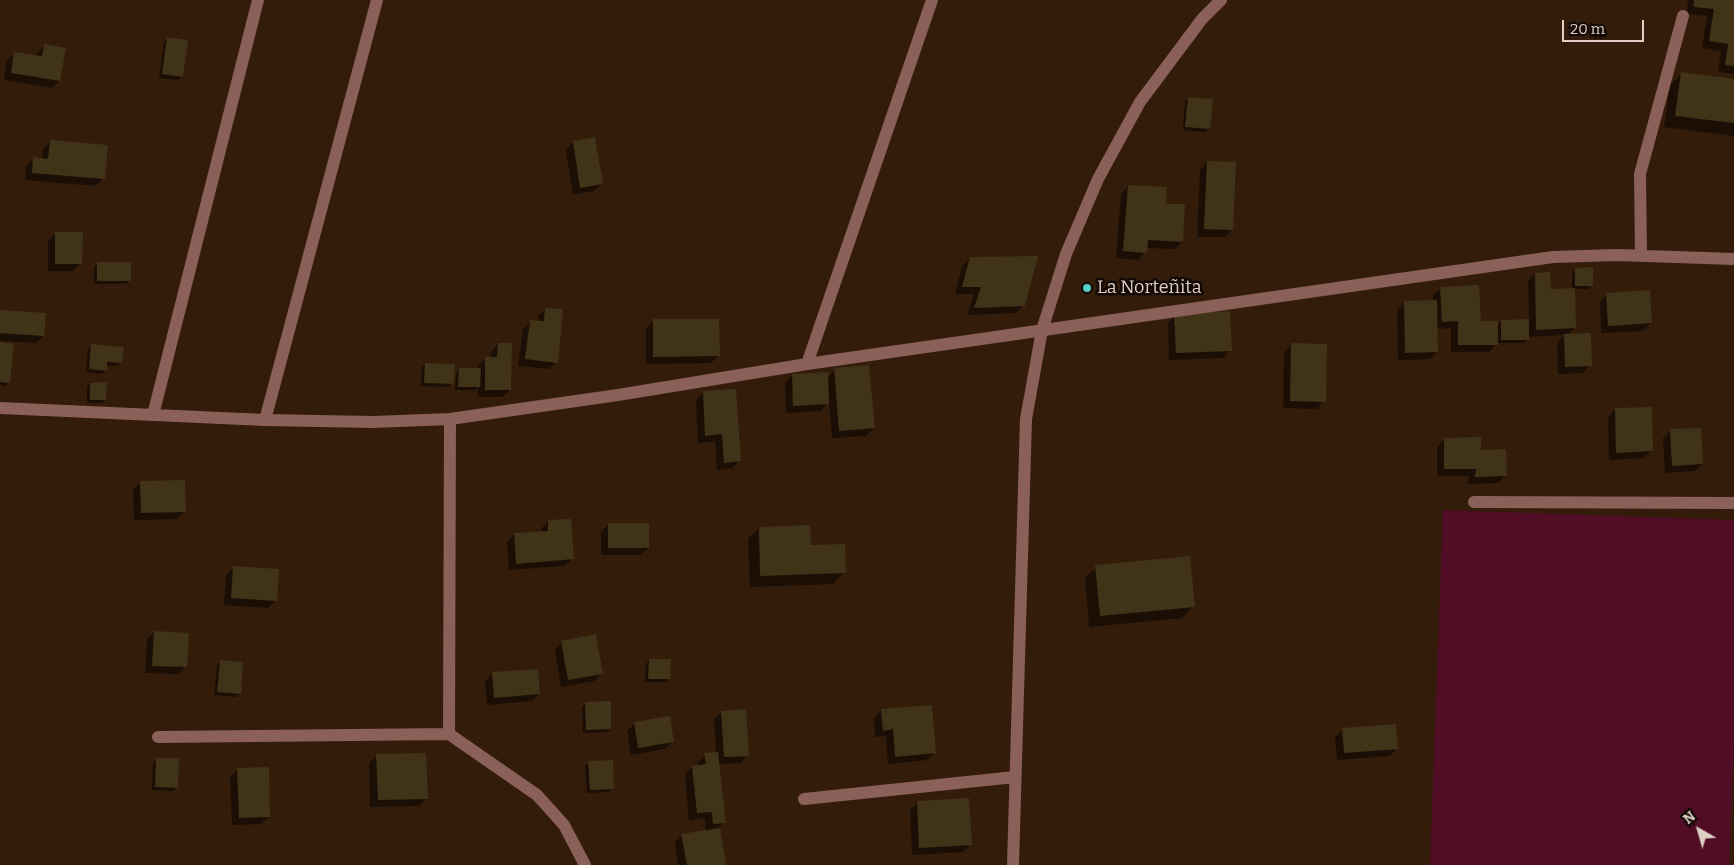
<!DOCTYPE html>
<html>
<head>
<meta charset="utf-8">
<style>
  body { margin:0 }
  #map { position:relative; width:1734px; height:865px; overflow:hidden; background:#331c0a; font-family:Bitter,serif }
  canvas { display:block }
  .north { position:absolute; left:1674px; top:805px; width:50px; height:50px; -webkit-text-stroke:4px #130904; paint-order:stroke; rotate:322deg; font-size:14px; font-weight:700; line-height:20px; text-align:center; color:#dfcfc4 }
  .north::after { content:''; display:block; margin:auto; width:18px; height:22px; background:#dfcfc4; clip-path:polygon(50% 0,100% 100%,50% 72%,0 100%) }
  .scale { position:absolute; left:1562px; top:20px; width:82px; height:22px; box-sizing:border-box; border:2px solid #dfcfc4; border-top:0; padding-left:6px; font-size:15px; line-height:18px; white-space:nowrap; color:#dfcfc4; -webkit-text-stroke:4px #130904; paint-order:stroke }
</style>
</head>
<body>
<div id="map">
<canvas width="1734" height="865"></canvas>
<div class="north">N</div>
<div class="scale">20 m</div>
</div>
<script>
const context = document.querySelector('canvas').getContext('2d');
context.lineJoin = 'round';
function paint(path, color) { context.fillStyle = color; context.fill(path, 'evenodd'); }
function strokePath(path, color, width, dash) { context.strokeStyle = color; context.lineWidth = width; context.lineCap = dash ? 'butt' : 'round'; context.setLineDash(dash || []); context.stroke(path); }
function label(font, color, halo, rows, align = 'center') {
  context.font = font + ' Bitter,serif'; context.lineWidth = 5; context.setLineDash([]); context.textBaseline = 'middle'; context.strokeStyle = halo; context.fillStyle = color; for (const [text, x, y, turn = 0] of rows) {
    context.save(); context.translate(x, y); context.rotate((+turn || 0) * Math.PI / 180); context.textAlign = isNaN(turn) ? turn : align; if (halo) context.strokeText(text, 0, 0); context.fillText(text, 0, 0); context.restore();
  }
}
const green = new Path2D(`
  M1443 510 1734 520V738L1729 865H1430Z`);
const shadow = new Path2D(`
  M1688 0H1734V74L1718 72 1721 51 1702 48 1707 16 1687 14Z
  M168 39 182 76 178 80 159 78 164 42Z
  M44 46 59 81 52 88 4 80 7 60 15 53 36 57 37 53Z
  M1682 74 1734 80V136L1664 127 1670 85Z
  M1188 98 1209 128 1206 132 1183 130 1185 101Z
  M51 141 104 178 96 186 25 180 26 166 34 158 42 159 43 149Z
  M573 142 601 184 594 191 573 195 566 150Z
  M1207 162 1232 230 1225 237H1197L1200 170Z
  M1128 186 1164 205 1182 242 1175 249 1146 248 1145 252 1138 260 1116 258 1121 194Z
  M56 233 80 264 73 271H48V241Z
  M970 258 1024 305 1016 313 967 315 974 294H955L962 266Z
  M97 264 130 280 126 284H94V267Z
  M1575 270 1592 285 1589 289H1574L1575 328 1568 335 1590 365 1583 373 1558 374 1557 343 1564 335 1528 337V339L1524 343H1497L1490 352H1451V328L1437 329V352L1430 359 1398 360 1397 310 1404 302 1434 301 1433 295 1441 288 1479 322 1497 326 1502 321 1529 320 1528 281 1535 274 1550 290 1572 289V273Z
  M1607 294 1651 323 1643 331 1601 333 1600 302Z
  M546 309 556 362 549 369 518 366 523 329 530 322H538V316Z
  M0 311 43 336 36 343 0 341Z
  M1175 315 1230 350 1223 358 1169 360 1168 323Z
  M653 321 718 356 711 363 646 364V328Z
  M0 343 9 382 5 386 0 385Z
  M498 344 510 390 502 397H478V387L476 390H455L456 373 459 369H478V366L486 358H491V352Z
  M1292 344 1324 401 1317 409 1283 408 1284 352Z
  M92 346 122 348 121 363 117 366 106 365V370L102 374 86 372 88 349Z
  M426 364 452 384 449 387 421 386 422 367Z
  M835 370 874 428 866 436 832 438 829 402 820 411 786 413 785 383 792 375 827 378Z
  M90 384 105 399 102 403H87V387Z
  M735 390 739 461 732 468 717 470 715 441 698 443 696 400 703 392Z
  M1616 409 1651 451 1644 458 1609 460 1608 417Z
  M1671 430 1702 464 1695 471 1665 473 1663 438Z
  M1444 440 1480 451 1505 476 1498 483 1468 484 1469 476H1437V447Z
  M141 482 185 511 177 519 134 520 133 490Z
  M548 521 572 559 565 566 509 570 507 542 514 535 541 533V529ZM547 527H549L548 537Z
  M609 524 648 548 640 555H601V532Z
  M759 528 810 547 844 572 833 584 750 587 748 539Z
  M234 567 276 600 268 608 224 605 226 575Z
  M1096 567 1193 607 1182 618 1089 627 1085 578Z
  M155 632 186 666 178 674 145 673 147 639Z
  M562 642 602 674 594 681 561 687 555 649Z
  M649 660 669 678 666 682H645L646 664Z
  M220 662 240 693 236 697 214 695 217 665Z
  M493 673 539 694 532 701 487 705 485 681Z
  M586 703 610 729 607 732 583 733 582 707Z
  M930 706 934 753 927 760 888 764 886 736 875 737 874 718 881 710Z
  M722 712 747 756 740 763 719 764 725 822 718 828 725 865H678L675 843 682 835 706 831 705 818 689 820 685 774 692 767 698 766V762L705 755 716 753 714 719Z
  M635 723 673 741 665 749 631 755 627 731Z
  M1343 730 1397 749 1389 756 1337 760 1335 737Z
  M377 755 427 798 419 806 370 807 369 763Z
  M157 759 177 787 173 791 152 790 153 763Z
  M589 762 613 788 609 792 587 793 585 766Z
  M238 769 269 817 261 824 232 825 230 777Z
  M917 803 971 844 963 852 912 855 910 810Z`);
const building = new Path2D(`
  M1694 0H1734V66L1725 65 1728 44 1709 41 1714 9 1694 7Z
  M167 37 188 40 183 77 162 74Z
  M44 44 66 48 60 81 11 73 14 52 42 56Z
  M1681 72 1734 79V123L1675 116Z
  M1188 97 1213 99 1210 129 1185 127Z
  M595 137 603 184 580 188 573 141Z
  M50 140 108 145 105 179 32 173 33 157 48 159Z
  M1207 161 1236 162 1233 230 1204 229Z
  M1128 185 1167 187 1166 204H1185L1183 242 1148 240 1147 253 1123 251Z
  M55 232H83L82 264H55Z
  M1038 256 1025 306 974 308 981 287H962L970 257Z
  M97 262H131V281H97Z
  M1593 267V286H1575V268Z
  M1550 272 1551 289 1575 288 1576 328 1536 330 1535 273Z
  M1479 285 1481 321H1498V345H1458V321L1442 322 1440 287Z
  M1650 290 1652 323 1608 326 1606 293Z
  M1437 300 1438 352 1405 353 1404 301Z
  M545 308 563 309 558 363 525 359 530 320 544 321Z
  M0 310 46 313 44 336 0 333Z
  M1230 311 1232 351 1176 353 1174 314Z
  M653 319H719L720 356 653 357Z
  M1529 319V340H1501V320Z
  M1591 333 1592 366 1565 367 1564 334Z
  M0 342 14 344 10 383 0 382Z
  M498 343H512L511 390H485V357H497Z
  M1291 343 1327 344 1326 402 1290 401Z
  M91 344 124 347 122 363 107 362V371L89 369Z
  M425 363 455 364 454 384 424 383Z
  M869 365 875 428 839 431 834 368Z
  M459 368H481L480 387H458Z
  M828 372 829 404 793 406 792 374Z
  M107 382 106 400H90V383Z
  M736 389 741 461 724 463 722 434 705 436 703 391Z
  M1652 407 1653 451 1616 453 1615 408Z
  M1701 428 1703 464 1672 466 1670 429Z
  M1481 437V450L1506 449 1507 476 1475 477 1476 469H1444V438Z
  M185 480 186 512 141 513 140 481Z
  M571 519 574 559 516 564 514 533 548 531V520Z
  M608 523H649V548H608Z
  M810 525 811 545 845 544 846 573 760 576 759 527Z
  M1190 556 1195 607 1100 616 1095 565Z
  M233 566 279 569 277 601 231 598Z
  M154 631 189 633 187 667 152 666Z
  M596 634 603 674 568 680 561 641Z
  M649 659H671L670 679H648Z
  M220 660 243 662 241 694 217 692Z
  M538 669 540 694 494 698 492 672Z
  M611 701V729L586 730 585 702Z
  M932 705 936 753 895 757 893 729 883 731 881 709Z
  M746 709 749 756 724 757 721 711Z
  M670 716 674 742 638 748 634 722Z
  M1396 724 1398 749 1344 753 1342 728Z
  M718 752 726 823 713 824 712 812 697 813 692 766 706 764 704 753Z
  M426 753 428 799 378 800 376 754Z
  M156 758H179L178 788 155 787Z
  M613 760 614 789 590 790 588 761Z
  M269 767 270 817 239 818 237 768Z
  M969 798 972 845 919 848 917 801Z
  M720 828 726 865H687L681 834Z`);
const minor = new Path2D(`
  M1641 256 1640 174 1683 16
  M807 364 932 0
  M0 408 265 420 373 422 450 419 618 395 807 364 1553 257 1617 255 1734 259
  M153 415 258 0
  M450 419 449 734 537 795 564 825 585 865
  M265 420 377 0
  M1474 502 1734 503
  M158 737 449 734
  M804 799 1015 777
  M1013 865 1026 419 1042 330 1066 254 1098 179 1140 102 1202 19 1221 0`);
const markers = [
  [1087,288,5,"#56cec3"]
];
const poiNames = [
  ["La Norteñita",1097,288]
];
paint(green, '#510d26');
paint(shadow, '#0007');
paint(building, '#413318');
strokePath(minor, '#8a6059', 12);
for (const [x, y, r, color] of markers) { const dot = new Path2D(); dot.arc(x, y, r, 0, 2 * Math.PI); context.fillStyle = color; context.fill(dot); strokePath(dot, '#130904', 2); }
label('18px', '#dfcfc4', '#130904', poiNames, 'left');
</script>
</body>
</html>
